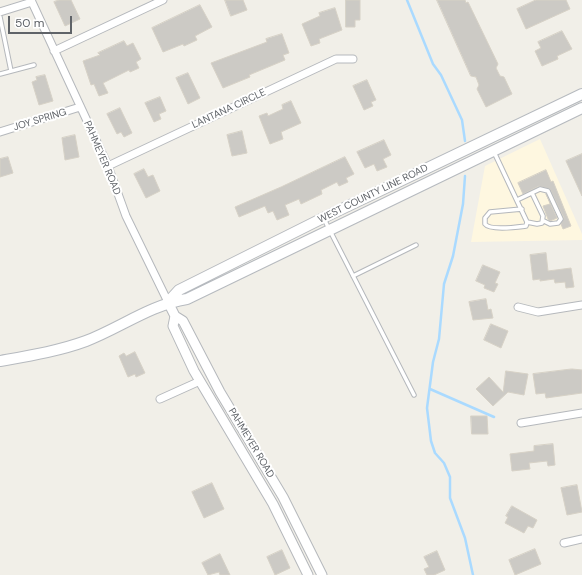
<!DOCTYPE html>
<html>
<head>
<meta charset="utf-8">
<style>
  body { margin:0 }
  #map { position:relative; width:582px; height:575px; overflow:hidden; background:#f1efe8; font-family:"DM Sans",sans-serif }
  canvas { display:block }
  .scale { position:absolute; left:8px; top:16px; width:64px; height:18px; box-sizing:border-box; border:2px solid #5f6368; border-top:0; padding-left:5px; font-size:12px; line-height:14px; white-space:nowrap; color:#5f6368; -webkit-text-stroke:3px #fff; paint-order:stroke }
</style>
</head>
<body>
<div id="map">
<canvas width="582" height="575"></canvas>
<div class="scale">50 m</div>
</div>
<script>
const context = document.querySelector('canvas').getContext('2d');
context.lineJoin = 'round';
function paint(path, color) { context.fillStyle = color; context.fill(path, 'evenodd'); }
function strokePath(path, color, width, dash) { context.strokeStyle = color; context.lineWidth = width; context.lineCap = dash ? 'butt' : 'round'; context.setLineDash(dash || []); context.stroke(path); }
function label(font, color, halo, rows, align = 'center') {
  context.font = font + ' "DM Sans",sans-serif'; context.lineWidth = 4; context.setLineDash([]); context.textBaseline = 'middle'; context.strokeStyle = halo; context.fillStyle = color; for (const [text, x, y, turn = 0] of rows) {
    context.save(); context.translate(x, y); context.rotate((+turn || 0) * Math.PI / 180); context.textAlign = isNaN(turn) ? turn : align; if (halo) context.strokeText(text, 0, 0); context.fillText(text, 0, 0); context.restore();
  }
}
const commercial = new Path2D(`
  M540 139 582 234V240L471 242 485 166Z`);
const stream = new Path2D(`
  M407 0 433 64 441 75 462 120 465 141
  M465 176 463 204 453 256 444 284 439 339 433 362 427 408 431 441 435 453 444 463 450 477V498L465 538 473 575
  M430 389 494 417`);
const building = new Path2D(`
  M59 0H71L80 19 65 26 54 2Z
  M225 0H243L247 10 231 16Z
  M346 0H360V20H355V27H346Z
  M437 0H465L466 3 468 2 498 64 496 68 500 76 504 77 512 94 486 107 477 89 479 85 476 77 471 76Z
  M536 0H566L570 9 526 29 517 9Z
  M200 5 212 27 195 36 197 40 184 46 183 44 163 52 152 28Z
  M335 8 342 30 319 39 320 43 311 46 302 24 320 16 319 13Z
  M562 31 572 49 557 56 558 59 542 66 535 51 541 48 538 42Z
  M282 34 289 53 283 55 285 60 249 75 250 77 223 88 211 63 267 42 266 39Z
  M124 41 127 46 133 43 141 59 136 62 139 68 130 72 129 70 103 83 108 93 99 96 94 84 91 85 83 61 100 55 98 53Z
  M188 73 200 98 188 104 176 78Z
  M45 75 53 101 39 105 32 82 37 80 36 77Z
  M367 80 376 100 371 102 373 106 364 110 353 86Z
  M160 97 166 111 159 114 161 119 154 122 145 103Z
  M291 101 301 123 281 132 283 139 270 144 259 116 267 113 268 116 283 109 282 105Z
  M120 108 132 133 124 137 121 132 117 134 107 114Z
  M242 131 247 153 232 156 227 135Z
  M75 135 79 157 65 160 62 138Z
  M384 140 391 155 383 159 387 167 377 171 374 164 365 168 357 152Z
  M582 154V196L566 161Z
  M8 157 13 173 0 177V159Z
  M345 157 354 174 346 178 348 182 339 186 337 182 321 190 322 194 301 204 299 199 285 205 289 215 277 220 273 211 268 213 265 206 239 217 235 207 281 187Z
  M144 169 148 177 153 175 160 191 146 198 134 174Z
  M546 170 551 182 553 181 571 226 563 229 561 224 564 218 550 189 539 186 523 194 518 183Z
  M546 194 557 218 550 221 548 219 543 206 550 204Z
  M546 253 548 271 571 268 574 287 566 288 565 282 555 283 554 279 540 281V279L533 280 530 255Z
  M483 265 500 272 495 283 498 284 494 292 484 288 485 285 476 281Z
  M486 299 488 310 491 309 493 318 473 320 469 302Z
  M491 324 508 331 501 348 484 340Z
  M135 352 145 373 136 377 135 374 128 377 119 356 124 353 126 356Z
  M572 369 582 370V393L546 398 545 393 536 394 533 374Z
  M506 371 528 374 524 395 508 392 493 406 476 389 489 377 503 392Z
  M471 416H487L488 434H472Z
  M553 444 555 465 548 466 547 461 529 463 530 469 512 471 510 454 534 451V446Z
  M212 483 224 509 204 518 192 492Z
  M577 485 582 512 567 515 561 488Z
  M512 506 537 520 533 528 528 526 524 533 505 523 508 517 506 516Z
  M535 549 541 564 515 575 509 560Z
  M282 550 290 568 275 575 267 557Z
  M437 551 445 570 434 575H427L424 569 429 567 424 557Z
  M220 554 230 575H220L219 572 208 575 202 563Z`);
const service = new Path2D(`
  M0 17 11 71
  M0 74 34 65
  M494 152 527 222 537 224 542 223 543 216 532 193
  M517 200 540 189 548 191 561 219 558 223 550 224 544 221
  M522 209 490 212 485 218V224C490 231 518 227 526 226L527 222
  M324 219 414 395
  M353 276 416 245`);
const minor = new Path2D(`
  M31 0 108 166 126 216 168 302
  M0 12 32 2
  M54 51 163 0
  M0 132 80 107
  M108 166 336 59H353
  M518 307 538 312 582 305
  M160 399 200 381
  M521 423 582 413
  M564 543 582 539`);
const tertiary = new Path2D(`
  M168 302 175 316 173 326 194 371 273 504 308 575
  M175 316 183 321 220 392 283 497 322 575`);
const secondary = new Path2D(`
  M168 302 179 290 323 218 582 94
  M0 361C28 356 59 351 86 341 120 328 150 305 187 299L582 108`);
const streetNames = [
  ["LANTANA CIRCLE",229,109,-25],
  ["JOY SPRING",40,120,-17],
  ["PAHMEYER ROAD",102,158,67],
  ["WEST COUNTY LINE ROAD",373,194,-26],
  ["PAHMEYER ROAD",251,443,59]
];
paint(commercial, '#fef7e0');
strokePath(stream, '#aadaff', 2.5);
paint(building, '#cccac5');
strokePath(building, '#d6d1c6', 1);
strokePath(service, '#b5b8bc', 5.5);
strokePath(minor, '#b5b8bc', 9);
strokePath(tertiary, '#b5b8bc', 11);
strokePath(secondary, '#b6babf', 12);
strokePath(service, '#fff', 3.5);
strokePath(minor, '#fff', 7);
strokePath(tertiary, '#fff', 9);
strokePath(secondary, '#fff', 10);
label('10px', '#5f6368', '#fff', streetNames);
</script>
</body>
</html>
